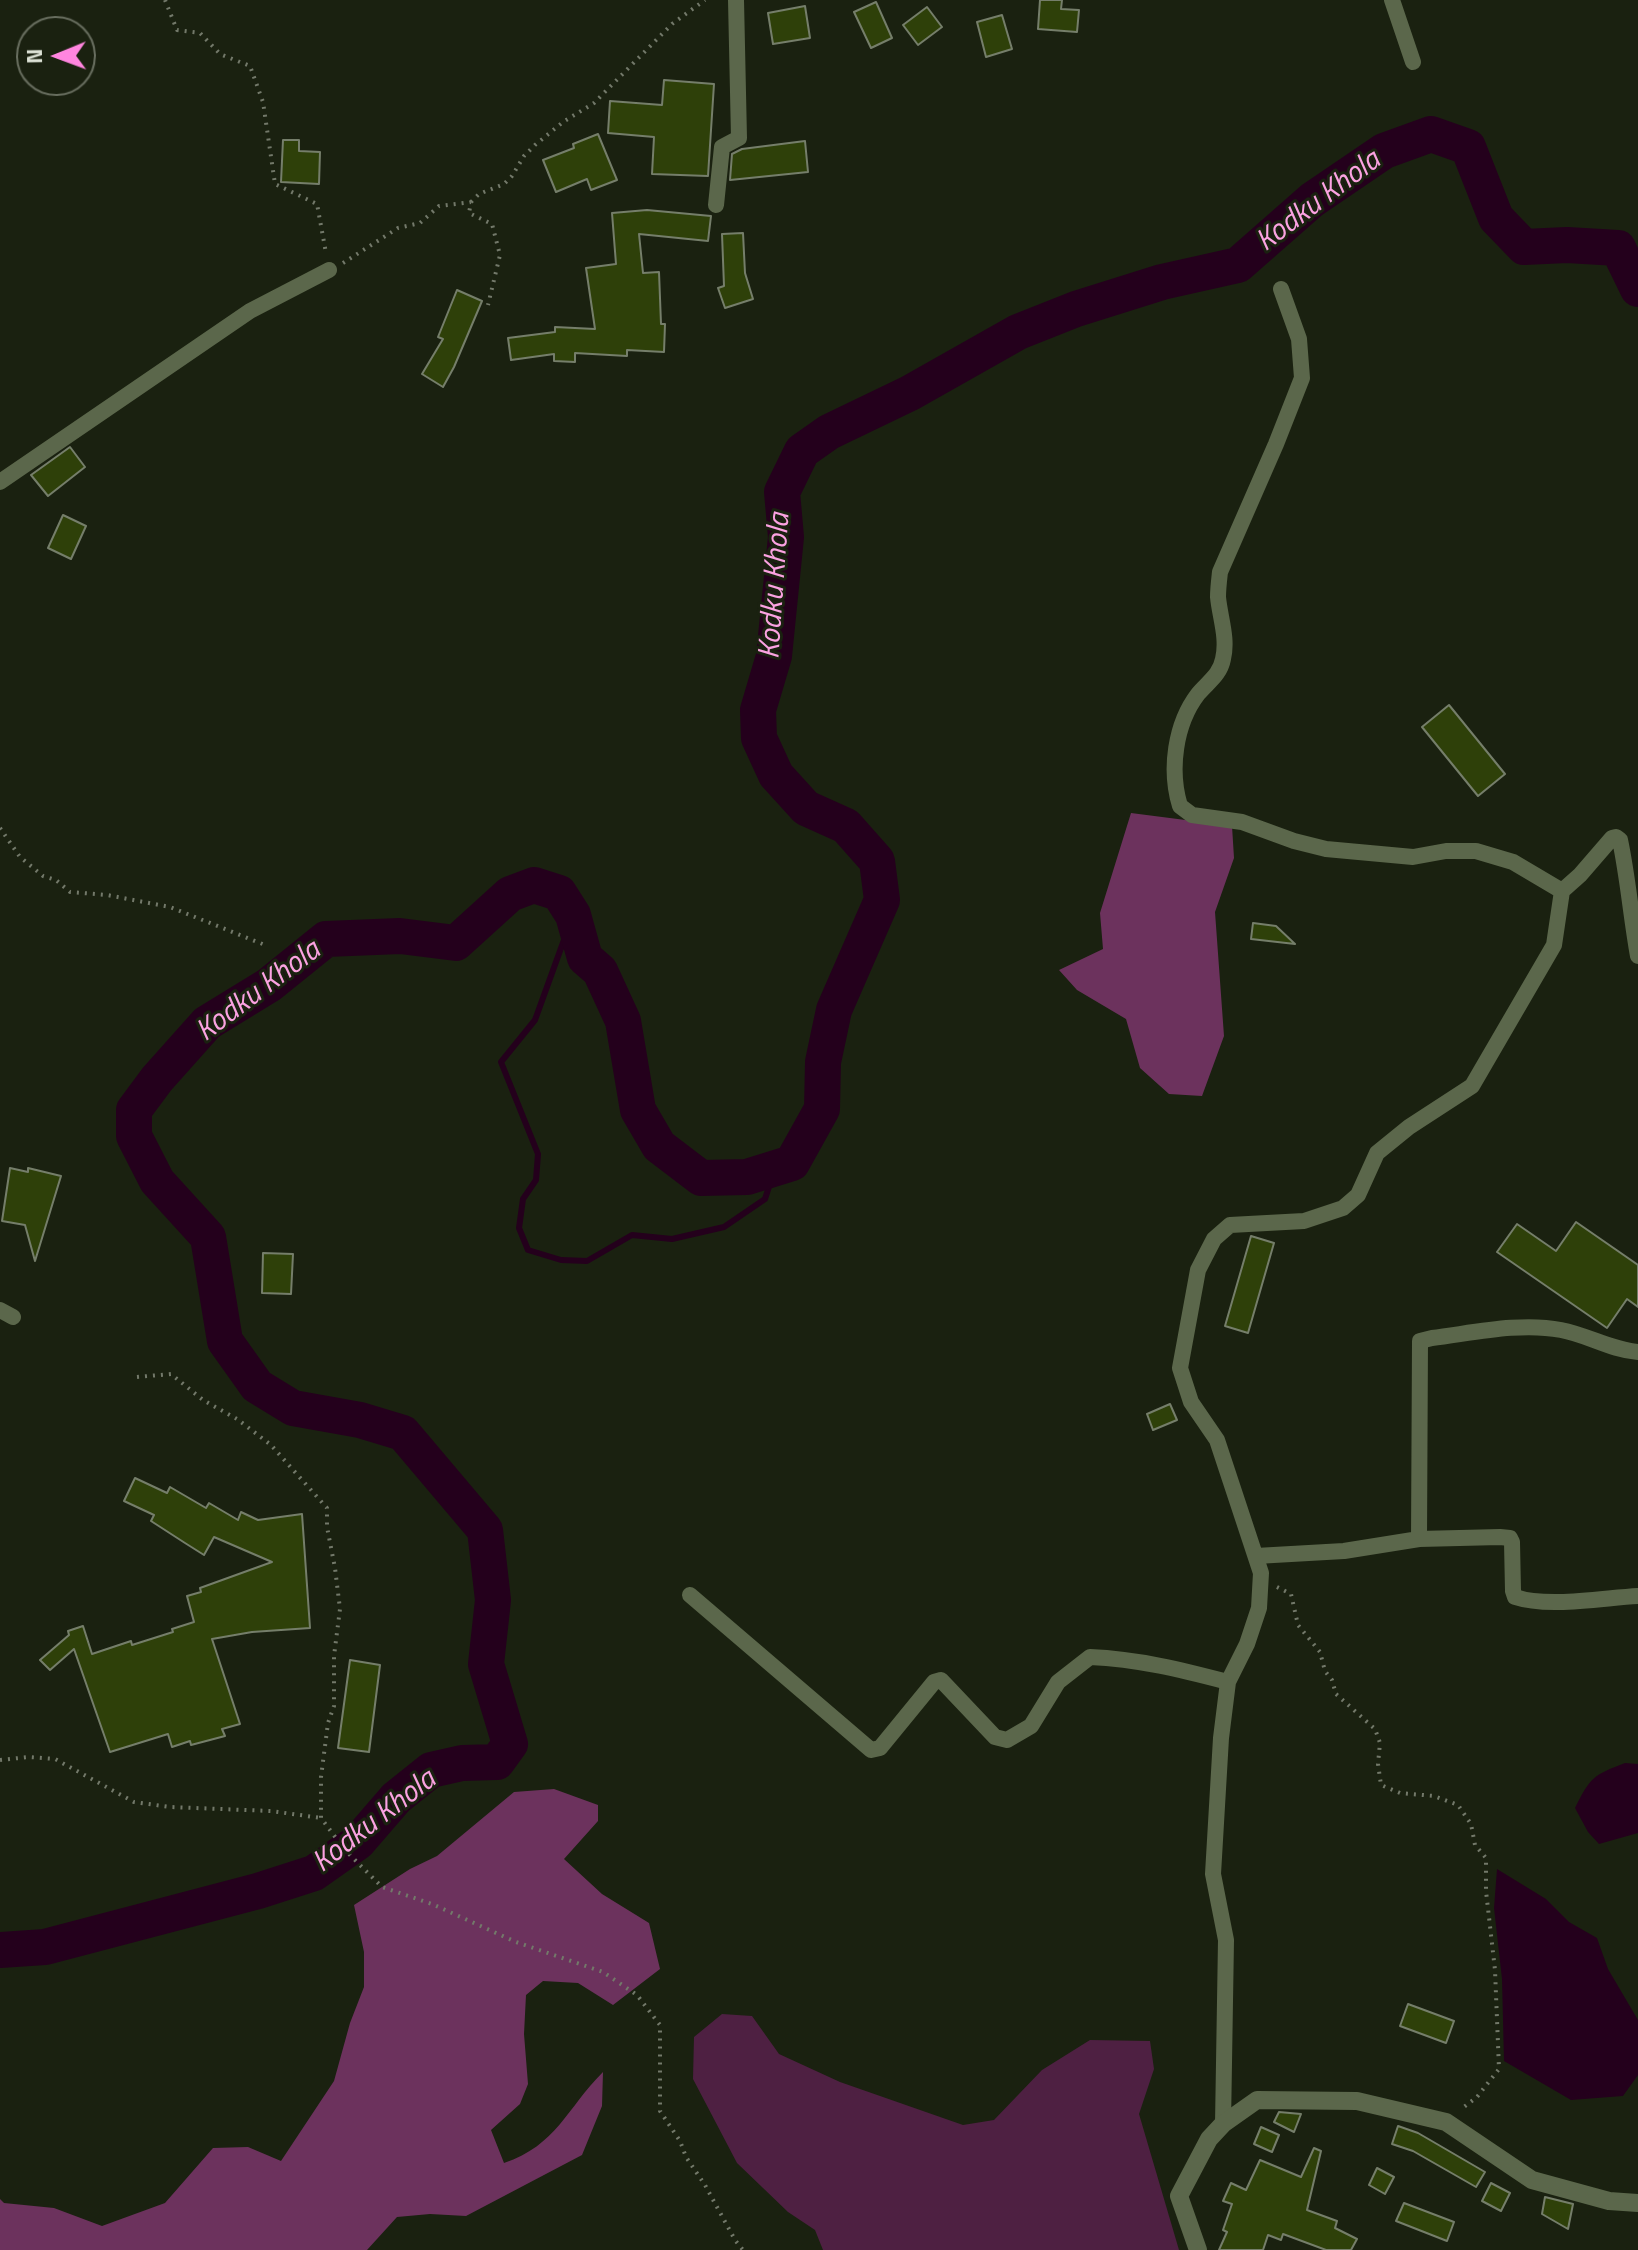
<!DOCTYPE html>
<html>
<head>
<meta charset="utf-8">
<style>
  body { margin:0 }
  #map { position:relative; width:1638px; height:2250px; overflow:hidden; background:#1a2110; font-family:"Titillium Web",sans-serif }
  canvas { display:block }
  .north { position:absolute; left:16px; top:16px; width:80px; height:80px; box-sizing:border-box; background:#1a2110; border:2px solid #686e5f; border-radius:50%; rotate:269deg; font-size:22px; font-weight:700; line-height:32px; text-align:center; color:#dde2d6 }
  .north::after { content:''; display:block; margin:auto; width:28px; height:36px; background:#ff85df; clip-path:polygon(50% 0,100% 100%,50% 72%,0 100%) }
</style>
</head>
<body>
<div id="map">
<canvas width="1638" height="2250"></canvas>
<div class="north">N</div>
</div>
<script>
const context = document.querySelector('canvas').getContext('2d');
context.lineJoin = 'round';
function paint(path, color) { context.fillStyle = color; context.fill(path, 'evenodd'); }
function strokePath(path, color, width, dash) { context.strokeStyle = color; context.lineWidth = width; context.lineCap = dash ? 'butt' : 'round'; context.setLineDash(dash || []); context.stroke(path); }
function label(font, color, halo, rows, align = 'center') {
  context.font = font + ' "Titillium Web",sans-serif'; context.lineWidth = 6; context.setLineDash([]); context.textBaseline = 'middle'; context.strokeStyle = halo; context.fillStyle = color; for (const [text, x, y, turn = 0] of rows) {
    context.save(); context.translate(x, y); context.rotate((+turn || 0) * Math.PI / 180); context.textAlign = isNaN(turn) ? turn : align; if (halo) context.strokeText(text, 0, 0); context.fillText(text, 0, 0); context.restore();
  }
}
const green = new Path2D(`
  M722 2014 752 2016 779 2054 840 2082 963 2125 994 2120 1042 2070 1090 2040 1150 2041 1154 2069 1139 2114 1179 2250H823L815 2230 788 2212 737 2163 693 2079 694 2037Z`);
const forest = new Path2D(`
  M1131 813 1232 826 1234 858 1215 912 1224 1036 1202 1096 1169 1094 1140 1068 1126 1019 1077 990 1059 970 1103 949 1100 913Z
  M554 1789 598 1805V1821L564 1859 602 1894 649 1923 660 1969 613 2005 578 1983 543 1981 526 1995 524 2034 528 2084 520 2104 491 2130 504 2163C557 2145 566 2109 603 2072L602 2106 582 2155 466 2216 430 2214 397 2217 367 2250H0V2199L4 2203 54 2208 102 2226 165 2203 213 2148 248 2147 281 2161 334 2081 350 2023 364 1987V1952L354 1905 410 1869 437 1856 514 1792Z`);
const water = new Path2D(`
  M1625 1763 1638 1764V1833L1599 1844 1588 1832 1575 1808C1590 1778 1593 1775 1625 1763Z
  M1497 1869 1546 1899 1569 1922 1597 1938 1608 1969 1638 2020V2075L1623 2096 1571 2100 1504 2061 1502 1979 1494 1908Z`);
const stream = new Path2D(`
  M573 915 535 1020 501 1062 538 1154 536 1180 523 1199 519 1228 528 1250 561 1260 587 1261 632 1235 672 1239 724 1227 765 1199 775 1168`);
const river = new Path2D(`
  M0 1950 45 1947 258 1891 314 1873 358 1842 396 1798 431 1770 462 1763 497 1762 510 1744 486 1664 493 1600 485 1530 403 1433 360 1420 293 1408 257 1386 225 1341 208 1237 157 1181 134 1136V1110L157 1079 207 1023 269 985 326 939 400 936 456 943 510 894 534 885 559 893 573 915 585 958 600 971 623 1021 638 1110 659 1146 701 1178 747 1177 792 1163 822 1109 823 1062 834 1010 882 900 877 861 846 826 806 808 776 775 759 738 758 710 774 656 786 537 782 492 802 451 829 432 910 393 1018 332 1076 309 1162 282 1238 265 1312 200 1384 151 1431 134 1468 147 1496 218 1524 247 1567 245 1618 248 1638 289`);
const building = new Path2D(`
  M1040 0H1062L1061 9 1079 10 1077 32 1038 29Z
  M876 2 892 38 871 48 854 12Z
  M805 6 810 38 773 44 768 13Z
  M927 7 942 27 918 45 903 25Z
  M1002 15 1012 49 986 57 977 22Z
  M664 80 714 84 708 176 652 174 654 137 608 133 610 101 662 105Z
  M598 134 617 180 591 190 587 179 556 192 543 160 574 148 573 144Z
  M283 140H299V151L320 152 319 184 281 182Z
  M805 141 808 172 730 180 732 154 742 149Z
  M647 210 711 216 708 241 639 234 643 273 659 272 661 324H665L664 352 627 350V356L575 353V362L554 361V354L511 360 508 338 555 332V327L595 329 586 268 616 264 612 213Z
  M743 233 745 273 753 299 725 308 718 288 724 286 722 234Z
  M457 290 482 301 454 367 443 387 422 374 443 339 438 337Z
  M70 447 85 467 48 496 31 475Z
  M63 515 86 526 71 559 48 548Z
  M1449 705 1505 774 1478 796 1422 727Z
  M1253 923 1276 926 1295 944 1251 939Z
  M10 1168 28 1172V1168L61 1176 35 1261 25 1225 2 1221Z
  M1576 1222 1638 1265V1307L1627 1299 1607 1328 1497 1252 1517 1224 1556 1251Z
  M1251 1236 1274 1243 1248 1333 1225 1326Z
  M263 1253 293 1254 291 1294 262 1293Z
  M1170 1404 1177 1420 1153 1430 1147 1414Z
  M135 1478 167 1493 170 1487 206 1508 209 1503 238 1520 241 1512 258 1520 302 1514 310 1628 252 1632 212 1639 240 1724 222 1729 225 1736 191 1745 190 1741 172 1747 168 1734 110 1752 74 1649 50 1670 40 1660 69 1635 68 1631 83 1626 92 1654 131 1641 132 1645 173 1632 172 1629 194 1622 187 1596 201 1592 200 1588 272 1562 214 1537 204 1555 185 1543 151 1521 154 1515 124 1501Z
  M350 1660 380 1665 369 1752 338 1748Z
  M1408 2004 1454 2021 1446 2043 1400 2026Z
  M1279 2112 1301 2114 1294 2132 1274 2122Z
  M1398 2126 1418 2133 1485 2172 1476 2187 1413 2151 1392 2144Z
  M1261 2127 1279 2135 1272 2152 1254 2144Z
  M1314 2148 1321 2151 1307 2210 1337 2221 1335 2228 1357 2239 1351 2250H1326L1283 2234 1281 2240 1268 2235 1263 2250H1219L1227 2232 1223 2230 1232 2204 1223 2201 1231 2183 1246 2190 1260 2160 1301 2177Z
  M1377 2168 1394 2177 1385 2194 1369 2185Z
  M1491 2183 1510 2193 1501 2211 1482 2201Z
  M1545 2197 1573 2204 1568 2229 1542 2214Z
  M1404 2203 1454 2222 1447 2241 1396 2221Z`);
const path = new Path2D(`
  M165 0 177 30 200 33 220 54 250 66 263 102 275 184 317 204 326 253
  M471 202 479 194 504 184 512 176 524 156 535 145 563 122 594 103 672 24 705 0
  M343 263 398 228 420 223 439 206 471 202 469 213 492 224 500 255 488 305
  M0 828 20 857 43 876 56 880 70 892 107 895 170 907 265 945
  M137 1377 171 1374 203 1400 237 1419 271 1445 327 1508V1527L335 1568 340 1609 334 1656V1706L328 1723 321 1777V1818L345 1850 382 1887 432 1904 516 1942 603 1972 637 1995 660 2025V2111L680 2141 686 2157 705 2185 735 2240 743 2250
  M1277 1587 1291 1594 1298 1625 1320 1652 1325 1671 1332 1680 1336 1694 1375 1729 1380 1743 1378 1764 1381 1785 1400 1793 1434 1796 1458 1805 1471 1824 1475 1845 1486 1858V1891L1495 1970 1499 2069 1477 2097 1460 2110
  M0 1760 29 1757 55 1759 134 1802 170 1807 271 1811 321 1818`);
const minor = new Path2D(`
  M1392 0 1413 62
  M716 205 722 147 739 138 736 0
  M1281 289 1299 339 1302 378 1276 444 1220 572C1219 581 1218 589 1218 597 1220 618 1228 638 1223 659 1220 675 1208 682 1198 694 1175 724 1169 770 1180 806L1192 815 1242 822 1294 841 1326 849 1413 857 1446 851H1476L1513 862 1562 891 1580 875 1612 838 1616 837 1620 840C1628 878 1631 917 1638 956
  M0 482 250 311 329 270
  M0 1310 13 1317
  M1419 1539 1420 1341 1432 1338C1473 1333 1520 1322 1561 1330 1588 1335 1611 1350 1638 1352
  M1256 1556 1344 1551 1419 1539 1500 1537 1510 1538 1512 1542 1513 1591 1515 1597C1548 1608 1602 1598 1638 1596
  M690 1595 871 1750 880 1748 934 1682 941 1680 995 1737 1007 1740 1031 1726 1058 1682 1090 1657C1138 1659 1182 1670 1228 1682
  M1223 2124 1226 1940 1213 1874 1221 1738 1228 1682 1247 1644 1259 1608 1261 1573 1217 1440 1191 1402 1180 1368 1198 1270 1214 1239 1230 1225 1304 1221 1343 1208 1358 1195 1377 1153 1409 1127 1472 1086 1554 945 1562 891`);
const tertiary = new Path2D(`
  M1198 2250 1179 2196 1209 2139 1223 2124 1257 2100 1357 2101 1446 2122 1532 2180 1609 2201 1638 2203`);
const waterNames = [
  ["Kodku Khola",1319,202,-37],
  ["Kodku Khola",776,586,-86],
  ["Kodku Khola",259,992,-37],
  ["Kodku Khola",375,1822,-38]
];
paint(green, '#4e2042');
paint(forest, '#6c325d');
paint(water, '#24001c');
strokePath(stream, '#24001c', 6);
strokePath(river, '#24001c', 36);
paint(building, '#2e4009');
strokePath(building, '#757e6a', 2);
strokePath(path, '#73796a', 4, [2, 6]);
strokePath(minor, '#5b674b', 16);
strokePath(tertiary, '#5b674b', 18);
label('italic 30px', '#fba2e1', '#1a2110', waterNames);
</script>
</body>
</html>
